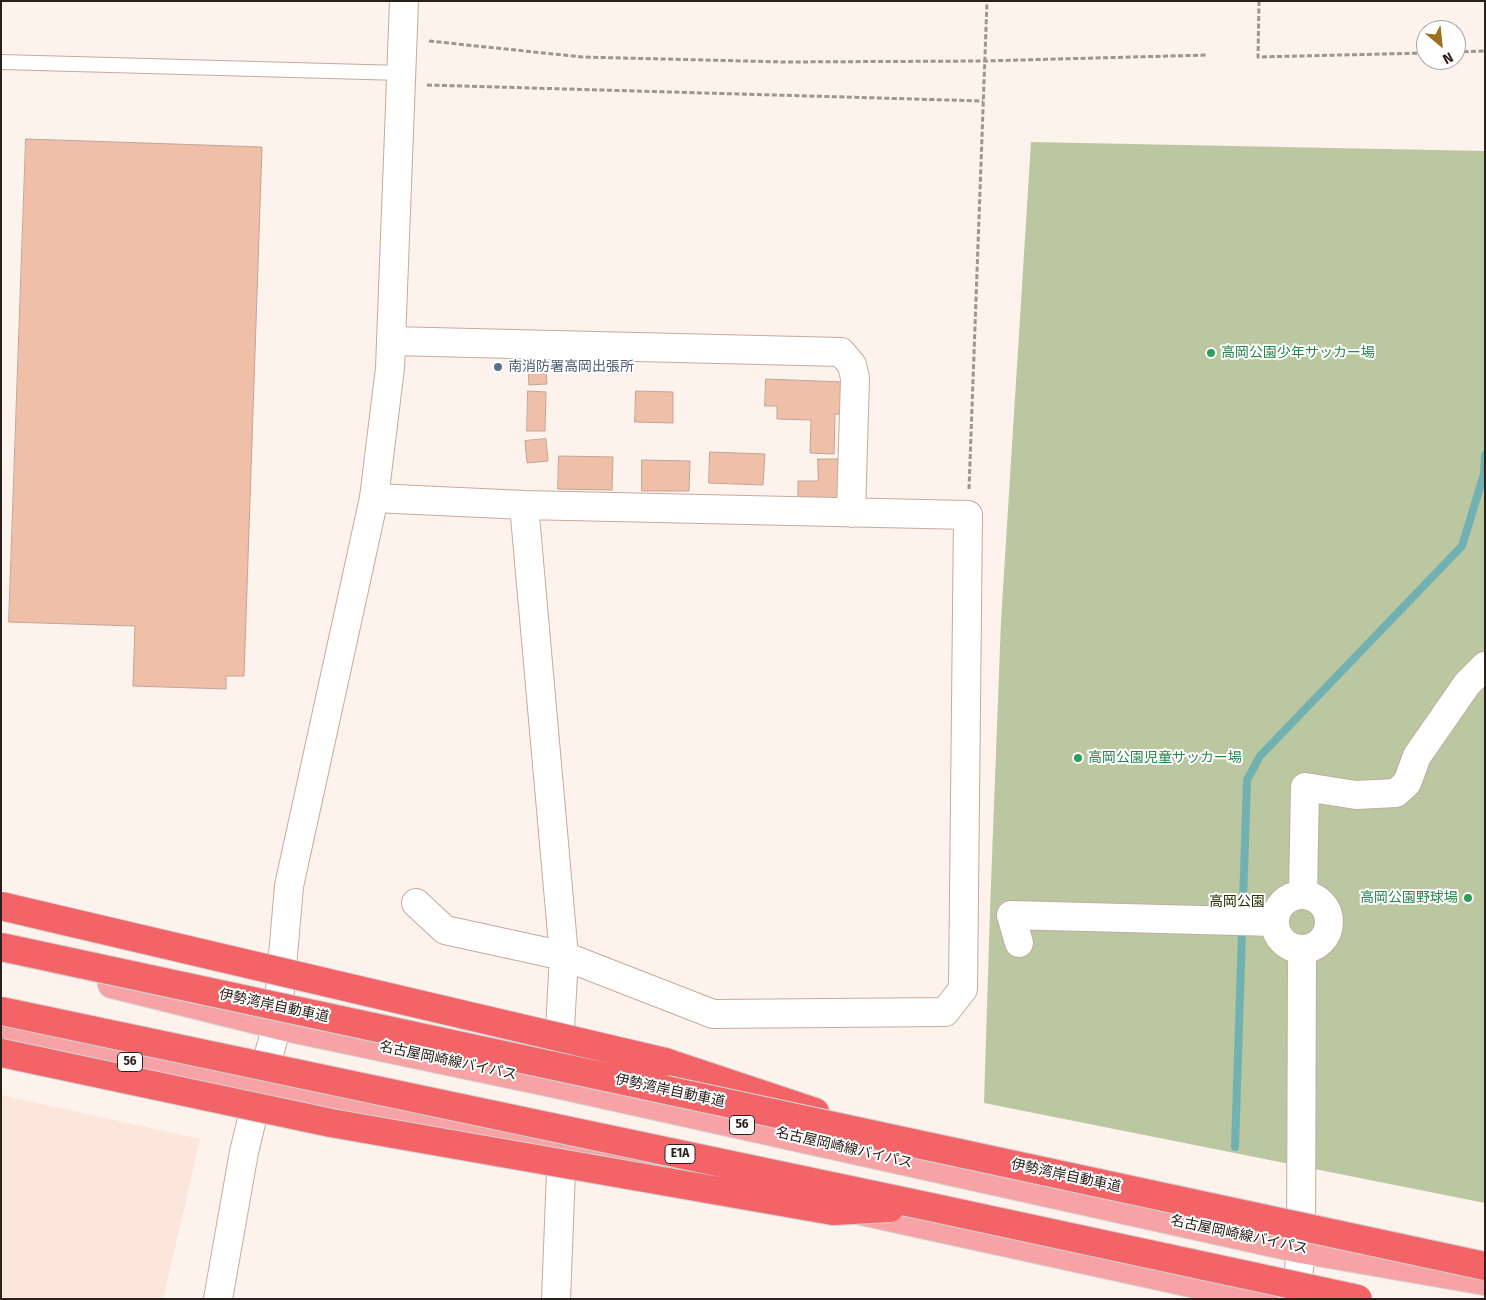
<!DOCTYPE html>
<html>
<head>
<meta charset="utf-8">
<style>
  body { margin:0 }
  #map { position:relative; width:1486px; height:1300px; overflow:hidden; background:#fef2ec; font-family:"Fira Sans",sans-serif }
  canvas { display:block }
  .frame { position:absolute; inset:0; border:2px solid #2a201b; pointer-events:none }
  .north { position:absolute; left:1416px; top:20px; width:50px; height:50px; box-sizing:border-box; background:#fff; border:1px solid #aaa6a4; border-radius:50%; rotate:152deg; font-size:14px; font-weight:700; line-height:20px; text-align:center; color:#2a201b }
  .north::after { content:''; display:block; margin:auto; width:18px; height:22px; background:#9b7320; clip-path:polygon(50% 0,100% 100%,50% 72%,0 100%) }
</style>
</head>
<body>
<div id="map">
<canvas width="1486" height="1300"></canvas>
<div class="frame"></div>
<div class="north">N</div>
</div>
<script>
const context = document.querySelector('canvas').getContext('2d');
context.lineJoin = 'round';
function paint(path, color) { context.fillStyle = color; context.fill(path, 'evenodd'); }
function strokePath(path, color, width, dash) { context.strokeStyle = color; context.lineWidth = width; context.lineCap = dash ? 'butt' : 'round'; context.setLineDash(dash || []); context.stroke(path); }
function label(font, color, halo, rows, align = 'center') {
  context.font = font + ' "Fira Sans","Noto Sans JP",sans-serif'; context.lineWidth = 4; context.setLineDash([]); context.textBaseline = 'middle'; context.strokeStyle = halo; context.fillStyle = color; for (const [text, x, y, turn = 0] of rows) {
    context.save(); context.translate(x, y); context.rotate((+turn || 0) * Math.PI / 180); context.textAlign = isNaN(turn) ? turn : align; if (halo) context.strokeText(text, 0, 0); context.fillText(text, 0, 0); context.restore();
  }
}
const built = new Path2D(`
  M1 1095 200 1139 164 1296 159 1299H1Z`);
const green = new Path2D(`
  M1031 142 1485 151V1203L984 1103 990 910 1001 621Z`);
const stream = new Path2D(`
  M1235 1147 1247 780 1260 756 1462 546 1484 474 1485 455`);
const building = new Path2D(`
  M26 139 262 147 244 676H226V689L133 686 135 626 9 622Z
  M546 368 547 384 529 385 528 369Z
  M766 379 843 382 842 414H835L834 454 810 453 811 420 777 419V406H765Z
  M528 391 546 392 545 431H527Z
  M636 391 673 392V423L635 422Z
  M546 439 548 461 527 463 525 441Z
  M710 452 765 454 763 485 709 483Z
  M559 456 613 457 612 490 558 489Z
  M818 459H841V498H798V481H818Z
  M642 460 690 461 689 491H642Z`);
const path = new Path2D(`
  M1259 1 1258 57 1426 53
  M429 41 582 57 785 62 984 61 1207 55
  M1456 52 1485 51
  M427 85 983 101
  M969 489 987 1`);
const service = new Path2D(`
  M1 62 402 73`);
const minor = new Path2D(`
  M391 341 841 352 852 365 855 378 851 513
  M374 498 524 505 968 515 963 989 945 1012 713 1014 564 956 445 930 416 903
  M524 505 564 956 557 1084
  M1303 895 1305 787 1356 795 1396 793 1407 783 1417 756 1467 684 1485 666
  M1275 922a27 27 0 1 1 54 0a27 27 0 1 1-54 0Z
  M1019 943 1011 915 1275 922
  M556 1299 562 1146`);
const tertiary = new Path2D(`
  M218 1299 244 1152 259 1090 277 1025 289 886 374 498 390 368 404 1
  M1296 1299 1301 1249 1302 949`);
const primary = new Path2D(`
  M112 984 277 1025 557 1084 1301 1249 1485 1281
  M1 1034 259 1090 562 1146 681 1172
  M862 1211 1264 1299`);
const motorway = new Path2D(`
  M665 1062 815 1112`);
const motorwayBridge = new Path2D(`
  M1 906 665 1062
  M1 947 1485 1266
  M1 1011 926 1206 1358 1299
  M1 1053 331 1123 833 1211 890 1208`);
const markers = [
  [1211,353,5,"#2e9e5b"],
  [498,367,5,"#5c6f8a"],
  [1078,758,5,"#2e9e5b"],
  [1468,898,5,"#2e9e5b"]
];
const shields = [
  [130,1062,25],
  [742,1125,25],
  [680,1154,30]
];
const shieldNames = [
  ["56",130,1062],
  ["56",742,1125],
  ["E1A",680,1154]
];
const leisureNames = [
  ["高岡公園少年サッカー場",1221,353],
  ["高岡公園児童サッカー場",1088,758],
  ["高岡公園野球場",1458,898,"right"]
];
const serviceNames = [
  ["南消防署高岡出張所",508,367]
];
const parkNames = [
  ["高岡公園",1237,902]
];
const streetNames = [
  ["伊勢湾岸自動車道",274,1006,12],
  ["名古屋岡崎線バイパス",448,1061,12],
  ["伊勢湾岸自動車道",670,1091,12],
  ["名古屋岡崎線バイパス",844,1148,13],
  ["伊勢湾岸自動車道",1066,1176,12],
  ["名古屋岡崎線バイパス",1239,1235,12]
];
paint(built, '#fce5db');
paint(green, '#bbc7a0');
strokePath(stream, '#72b1b1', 8);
paint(building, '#efbfa8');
strokePath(building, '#c1a497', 1);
strokePath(service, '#c6aa9c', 16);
strokePath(minor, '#c6aa9c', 30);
strokePath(tertiary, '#c6aa9c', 30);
strokePath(primary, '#d4d2d1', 30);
strokePath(motorway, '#d4d2d1', 30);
strokePath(path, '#9f948f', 3, [5, 2.5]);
strokePath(service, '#fff', 14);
strokePath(minor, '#fff', 28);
strokePath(tertiary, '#fff', 28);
strokePath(primary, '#f7a2a4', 28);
strokePath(motorway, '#f26468', 28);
strokePath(motorwayBridge, '#d4d2d1', 30, []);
strokePath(motorwayBridge, '#f26468', 28);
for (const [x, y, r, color] of markers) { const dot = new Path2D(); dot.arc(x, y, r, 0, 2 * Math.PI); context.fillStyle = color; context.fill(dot); strokePath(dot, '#fff', 2); }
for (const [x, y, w] of shields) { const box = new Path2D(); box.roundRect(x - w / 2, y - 9.5, w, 19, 4); context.fillStyle = '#fff'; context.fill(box); strokePath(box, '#2a201b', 1); }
label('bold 12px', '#2a201b', null, shieldNames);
label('14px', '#27864d', '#fff', leisureNames, 'left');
label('14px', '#4e5e75', '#fff', serviceNames, 'left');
label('14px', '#263200', '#fff', parkNames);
label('14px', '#2a201b', '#fff', streetNames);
</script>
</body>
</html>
